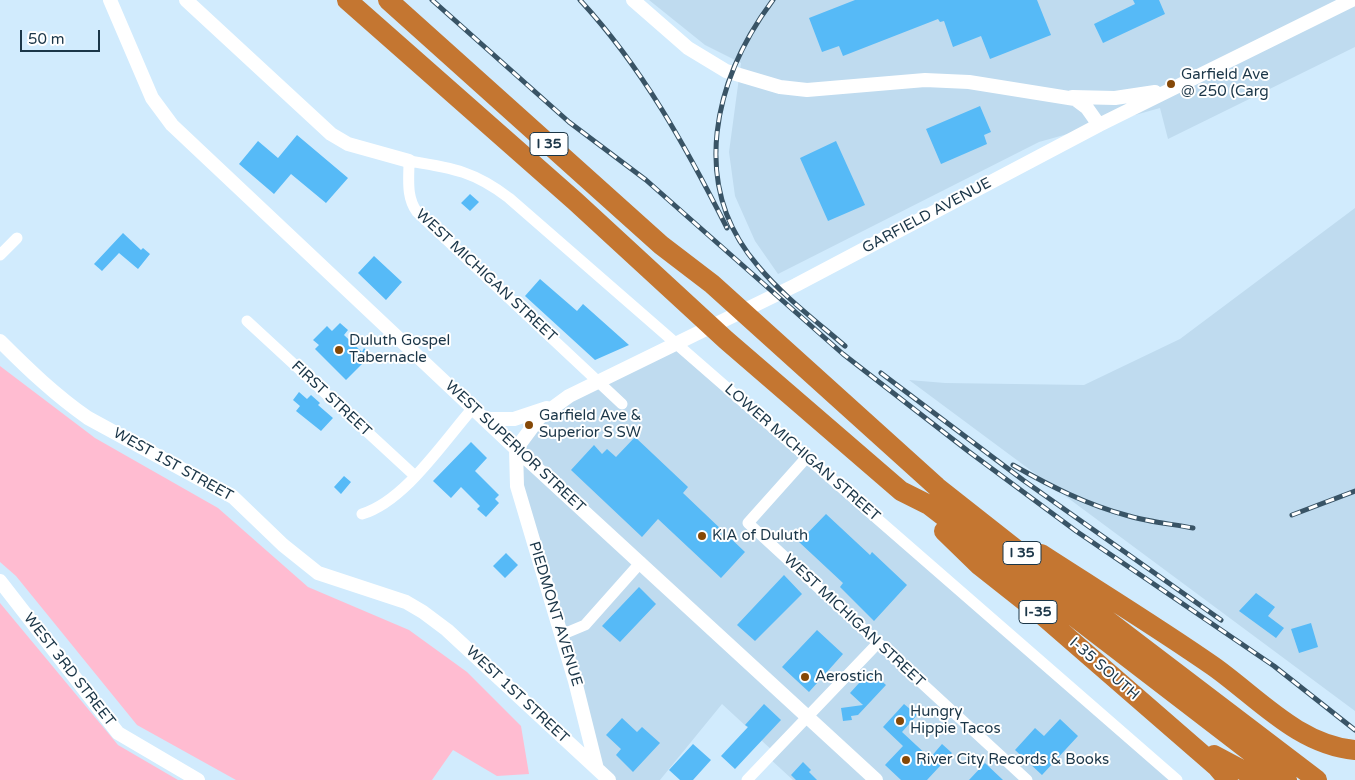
<!DOCTYPE html>
<html>
<head>
<meta charset="utf-8">
<style>
  body { margin:0 }
  #map { position:relative; width:1355px; height:780px; overflow:hidden; background:#d1ebfd; font-family:"Varela Round",sans-serif }
  canvas { display:block }
  .scale { position:absolute; left:20px; top:30px; width:80px; height:22px; box-sizing:border-box; border:2px solid #1b3648; border-top:0; padding-left:6px; font-size:15px; line-height:18px; white-space:nowrap; color:#1b3648; -webkit-text-stroke:4px #fff; paint-order:stroke }
</style>
</head>
<body>
<div id="map">
<canvas width="1355" height="780"></canvas>
<div class="scale">50 m</div>
</div>
<script>
const context = document.querySelector('canvas').getContext('2d');
context.lineJoin = 'round';
function paint(path, color) { context.fillStyle = color; context.fill(path, 'evenodd'); }
function strokePath(path, color, width, dash) { context.strokeStyle = color; context.lineWidth = width; context.lineCap = dash ? 'butt' : 'round'; context.setLineDash(dash || []); context.stroke(path); }
function label(font, color, halo, rows, align = 'center') {
  context.font = font + ' "Varela Round",sans-serif'; context.lineWidth = 4; context.setLineDash([]); context.textBaseline = 'middle'; context.strokeStyle = halo; context.fillStyle = color; for (const [text, x, y, turn = 0] of rows) {
    context.save(); context.translate(x, y); context.rotate((+turn || 0) * Math.PI / 180); context.textAlign = isNaN(turn) ? turn : align; if (halo) context.strokeText(text, 0, 0); context.fillText(text, 0, 0); context.restore();
  }
}
const built = new Path2D(`
  M649 0H1355V47L1168 139 1160 108 1039 142 778 274 755 241 735 196 729 152 741 63 705 45Z
  M1355 208V711L909 380 945 383 1084 385 1180 339Z
  M674 341 1176 780H793L769 758 774 752 722 704 660 780H609L597 769 517 486 527 432 539 418Z`);
const green = new Path2D(`
  M0 366 95 438 218 508 308 587 409 630 467 672 521 726 529 774 497 776 453 750 432 780H236L137 725 16 576 0 562Z
  M0 603 118 745 178 780H0Z`);
const building = new Path2D(`
  M855 0H1037L1051 35 990 59 981 36 953 47 944 21 940 22 938 19 843 56 839 46 822 52 809 18Z
  M1133 0H1159L1165 14 1103 43 1094 24 1135 4Z
  M980 106 991 132 984 135 987 144 941 164 926 129Z
  M297 135 348 178 326 203 291 174 274 194 239 164 258 141 278 158Z
  M836 141 865 205 828 221 800 158Z
  M470 194 479 202 470 211 461 203Z
  M123 233 141 250 143 248 150 254 138 269 119 253 102 271 94 264Z
  M374 256 402 282 386 300 358 273Z
  M540 279 577 311 583 304 629 345 595 360 525 296Z
  M340 323 348 330 344 335 362 352 364 348 371 355 346 380 315 349 319 345 313 340 327 326 332 331Z
  M299 392 307 399 311 395 320 403 318 405 333 418 321 431 296 411 300 406 293 400Z
  M635 437 688 487 683 493 745 552 721 578 658 519 642 537 571 470 594 445 602 454 607 449 616 457Z
  M471 442 487 458 475 471 499 495 495 499 499 503 486 517 477 509 480 506 461 487 451 498 433 481Z
  M344 476 351 482 341 494 334 487Z
  M826 514 870 555 872 552 907 585 874 621 840 587 843 583 799 542Z
  M506 553 518 565 505 578 493 566Z
  M784 575 802 594 755 641 737 625Z
  M639 587 656 604 620 642 602 626Z
  M1256 593 1275 607 1268 616 1284 628 1276 638 1239 611Z
  M1311 623 1318 647 1299 653 1291 629Z
  M817 630 843 654 809 692 782 667Z
  M870 671 886 685 858 715 851 716 852 720 843 721 841 708 863 705 850 693Z
  M764 704 781 720 735 769 721 756 748 727 745 725Z
  M904 704 917 715 902 732 930 758 942 744 952 753 927 780H901L885 765 903 746 883 727Z
  M622 718 637 732 642 727 660 743 633 772 616 755 621 749 606 735Z
  M1060 719 1078 736 1042 775 1015 750 1035 728 1044 736Z
  M693 744 711 760 693 780H680L669 770Z
  M803 762 811 770 809 772 817 780H796L791 775Z
  M985 763 1003 780H969Z`);
const minor = new Path2D(`
  M0 255 17 238
  M247 321 415 476
  M622 404 417 212C406 197 409 179 409 161 452 168 474 171 509 198L1177 780
  M807 457 748 523 1027 780
  M362 514C405 501 443 442 473 408
  M561 635 585 625 641 562
  M747 780 878 643`);
const tertiary = new Path2D(`
  M110 0 152 98 172 125 516 449 876 780
  M186 0 331 134 348 144 409 161
  M633 0 688 48 726 71 780 87 807 90 925 80 969 82 1075 99 1087 108 1099 125
  M1072 97 1115 98 1155 92
  M0 341C28 369 55 395 88 418L233 497 283 545 318 573 406 602 423 612 447 630 609 780
  M484 419H514L547 408
  M516 449 539 418 569 396 796 285 1099 125 1352 0
  M516 449 517 486 575 681 597 769
  M0 581 118 733 198 780`);
const motorway = new Path2D(`
  M347 0 575 201 726 340 901 491 929 505 1287 780
  M388 0 661 245 712 284 937 487 1069 591 1317 780
  M944 531 980 566 1042 615 1217 767 1228 780
  M1041 554C1098 591 1157 627 1213 666 1257 697 1298 745 1355 750
  M1214 755 1261 780`);
const rail = new Path2D(`
  M432 0 569 122 646 180 843 354 968 451 1076 531 1274 666 1355 730
  M580 0C642 67 686 147 727 228
  M773 0C714 79 688 185 758 266 783 296 816 321 845 346
  M881 373 1023 480 1221 620
  M1013 465C1050 486 1087 505 1129 516 1149 522 1172 524 1193 528
  M1292 515 1355 491`);
const markers = [
  [1171,84,5,"#854807"],
  [339,350,5,"#854807"],
  [529,425,5,"#854807"],
  [702,536,5,"#854807"],
  [805,677,5,"#854807"],
  [900,721,5,"#854807"],
  [906,760,5,"#854807"]
];
const shields = [
  [549,144,38],
  [1022,553,38],
  [1038,612,38]
];
const shieldNames = [
  ["I 35",549,144],
  ["I 35",1022,553],
  ["I-35",1038,612]
];
const poiNames = [
  ["Garfield Ave",1181,75],
  ["@ 250 (Carg",1181,92],
  ["Duluth Gospel",349,341],
  ["Tabernacle",349,358],
  ["Garfield Ave &",539,416],
  ["Superior S SW",539,433],
  ["KIA of Duluth",712,536],
  ["Aerostich",815,677],
  ["Hungry",910,712],
  ["Hippie Tacos",910,729],
  ["River City Records & Books",916,760]
];
const streetNames = [
  ["GARFIELD AVENUE",927,216,-28],
  ["WEST MICHIGAN STREET",486,276,43],
  ["FIRST STREET",331,399,43],
  ["WEST SUPERIOR STREET",515,447,43],
  ["LOWER MICHIGAN STREET",802,453,41],
  ["WEST 1ST STREET",173,465,29],
  ["PIEDMONT AVENUE",555,614,73],
  ["WEST MICHIGAN STREET",854,621,43],
  ["I-35 SOUTH",1104,669,41],
  ["WEST 3RD STREET",69,670,52],
  ["WEST 1ST STREET",517,695,43]
];
paint(built, '#bfdbef');
paint(green, '#ffbcd1');
paint(building, '#56baf7');
strokePath(minor, '#fff', 11);
strokePath(tertiary, '#fff', 14);
strokePath(motorway, '#c47631', 20);
strokePath(rail, '#395466', 5);
strokePath(rail, '#fff', 3, [9]);
for (const [x, y, r, color] of markers) { const dot = new Path2D(); dot.arc(x, y, r, 0, 2 * Math.PI); context.fillStyle = color; context.fill(dot); strokePath(dot, '#fff', 2); }
for (const [x, y, w] of shields) { const box = new Path2D(); box.roundRect(x - w / 2, y - 11.5, w, 23, 4); context.fillStyle = '#fff'; context.fill(box); strokePath(box, '#1b3648', 1); }
label('bold 14px', '#1b3648', null, shieldNames);
label('15px', '#1b3648', '#fff', poiNames, 'left');
label('15px', '#1b3648', '#fff', streetNames);
</script>
</body>
</html>
